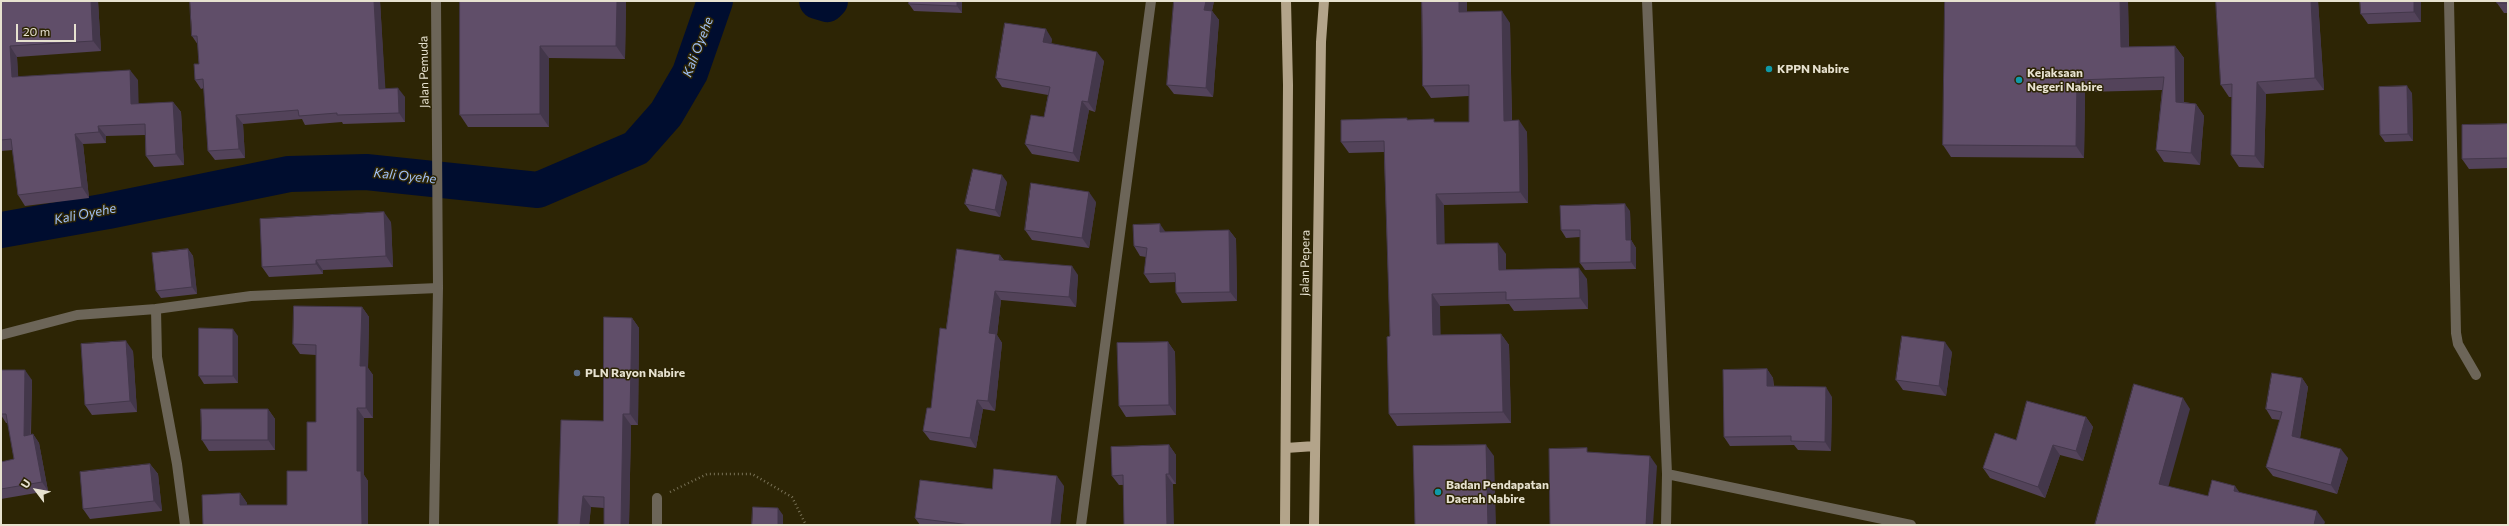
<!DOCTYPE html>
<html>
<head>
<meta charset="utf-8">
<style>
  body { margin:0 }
  #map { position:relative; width:2509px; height:526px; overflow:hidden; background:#2d2505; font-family:Commissioner,sans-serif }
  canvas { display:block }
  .frame { position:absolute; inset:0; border:2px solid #e7e2d0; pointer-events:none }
  .north { position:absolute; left:16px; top:470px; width:40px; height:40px; -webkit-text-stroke:3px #2d2505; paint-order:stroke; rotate:302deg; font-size:11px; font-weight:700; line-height:16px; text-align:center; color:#e7e2d0 }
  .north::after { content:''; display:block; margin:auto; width:14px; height:18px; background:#e7e2d0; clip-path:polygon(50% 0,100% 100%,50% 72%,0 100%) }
  .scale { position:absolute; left:16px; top:24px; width:60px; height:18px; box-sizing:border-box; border:2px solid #e7e2d0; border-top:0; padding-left:5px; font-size:12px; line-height:14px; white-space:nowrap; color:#e7e2d0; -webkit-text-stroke:3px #2d2505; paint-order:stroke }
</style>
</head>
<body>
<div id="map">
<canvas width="2509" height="526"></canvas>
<div class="frame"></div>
<div class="north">U</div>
<div class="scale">20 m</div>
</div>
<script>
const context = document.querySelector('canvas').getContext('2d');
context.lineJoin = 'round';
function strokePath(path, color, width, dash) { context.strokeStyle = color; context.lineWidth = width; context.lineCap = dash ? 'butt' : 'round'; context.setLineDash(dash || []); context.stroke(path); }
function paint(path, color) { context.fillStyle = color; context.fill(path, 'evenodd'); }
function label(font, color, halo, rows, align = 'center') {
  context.font = font + ' Commissioner,sans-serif'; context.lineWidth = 3; context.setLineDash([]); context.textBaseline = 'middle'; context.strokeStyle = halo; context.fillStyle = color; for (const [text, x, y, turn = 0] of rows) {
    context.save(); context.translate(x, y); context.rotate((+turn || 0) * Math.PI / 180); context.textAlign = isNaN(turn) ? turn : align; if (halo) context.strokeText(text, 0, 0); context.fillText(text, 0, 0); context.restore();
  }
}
const river = new Path2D(`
  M817 1 827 4 830 1
  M1 230 108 211 289 174 366 172 538 190 636 148 666 114 690 73 715 1`);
const path = new Path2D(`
  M670 492 707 474H752L792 497 806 525`);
const minor = new Path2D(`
  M1647 1 1667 474 1666 525
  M2449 1 2456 333 2458 344 2476 375
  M1 335 77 315 156 309
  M1667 474 1911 525
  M185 525 177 464 157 357 156 309 251 296 438 288
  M434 525 438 288 436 1
  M657 525V498
  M1081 525 1151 1`);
const major = new Path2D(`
  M1286 448 1315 446
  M1285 525 1288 85 1286 1
  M1314 525 1321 42 1324 1`);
const wall = new Path2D(`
  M1 1H98L101 51 17 57 18 77 138 80V104L173 102 181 112 184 165 154 167 146 156 145 135 106 136V143L83 144 89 198 25 206 18 195 13 150 1 151Z
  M380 1 385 89 405 97V122L343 124 342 122 305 125 302 119 243 124 245 158 215 160 208 151 204 88 201 89 195 80 199 64 198 45 192 36Z
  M460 1H626L625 59 549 58V127H468L460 115Z
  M909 1H962V13L914 11 909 4Z
  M1174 1H1214L1212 11 1219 20 1213 97 1174 94 1167 85Z
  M1945 1H2128L2129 47 2175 46 2184 58V102L2196 104 2204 116 2200 165 2164 162 2156 150 2162 90 2085 92 2084 158 1951 157 1943 145Z
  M2216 1H2318L2324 90 2266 94 2264 168 2239 167 2231 155 2232 97H2229L2221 85Z
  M2421 1V22L2368 24 2361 14Z
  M2508 1V13H2504L2497 3Z
  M1467 12 1510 23 1512 120 1527 132 1528 203 1444 205V244L1506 254V270L1587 279 1588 309 1514 311 1509 304 1440 306V335L1501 334 1509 345 1511 423 1397 426 1389 414 1390 336 1384 152 1349 153 1341 142 1408 120 1436 122H1469V96L1431 98 1423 86Z
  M1052 39 1051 44 1104 61 1095 112 1089 110 1079 162 1032 154 1025 144 1044 117 1048 95 1002 87 996 78Z
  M2412 93 2413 141 2385 142 2380 135Z
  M2508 124V168L2469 169 2462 159Z
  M1007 182 1000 217 970 211 965 204Z
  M1096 202 1089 248 1032 240 1025 230Z
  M1630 211 1631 240 1636 248V269L1585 270 1580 263V237L1566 238 1561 230Z
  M391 222 393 267 323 270V274L269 277 262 267Z
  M1229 230 1236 239 1237 301 1182 303 1176 293V282L1150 283 1144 274 1146 257 1140 256 1134 246 1166 232Z
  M188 249 193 256 197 294 161 298 156 291Z
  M1000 255 1004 260 1078 275 1076 307 1001 300 997 335 1002 343 995 411 983 409 976 448 930 440 923 431 931 408 946 329Z
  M362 307 369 317 368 368 373 375V418H364V475L368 481V525H203L240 493 247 503V505H287L307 471 316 422V355L300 354 293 344Z
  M632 318 639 328 638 425H631L629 525H604V508L591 507 589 525H558L603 421Z
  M238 336V383L204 384 199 376Z
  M1168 342 1175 352 1176 415 1126 417 1119 406Z
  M133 351 137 412 92 415 85 405Z
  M1952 352 1946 396 1903 390 1896 380Z
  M1767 369 1773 378 1774 386 1832 397 1831 451 1798 450 1794 445 1730 446 1724 437Z
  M1 370 32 380 31 434H33L39 443 48 491 1 499V462L14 459 8 423H6L1 415Z
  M2302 378 2308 387 2300 438 2348 458 2337 494 2273 476 2266 467 2280 420 2272 419 2266 409Z
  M268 409 275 419V450L209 451 202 440Z
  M2086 417 2093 427 2083 461 2060 455 2045 498 1990 478 1983 468 2016 440Z
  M1169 445 1176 455V484L1119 485 1112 476Z
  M150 464 158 474 162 511 90 519 83 509Z
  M1064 486 1060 525H920L915 518 992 489Z`);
const shadedWall = new Path2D(`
  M91 1H98L101 51 93 41Z
  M374 1H380L386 98 379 89Z
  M617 1H626L625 59 616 46Z
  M957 1H962V13L957 6Z
  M1206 1H1214L1210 19 1204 10Z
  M1459 1H1467V24L1459 12Z
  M2120 1H2128L2129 59 2121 47Z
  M2311 1H2318L2324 90 2315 78Z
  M2414 1H2421V22L2414 12Z
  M1212 11 1219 20 1213 97 1206 88Z
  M1502 11 1510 23 1512 132 1504 121Z
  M1046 29 1052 39 1050 51 1043 42Z
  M10 46 17 57 19 88 12 77Z
  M540 46 549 58V127L540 114Z
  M2175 46 2184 58V114L2176 102Z
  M1097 52 1104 61 1095 112 1088 102Z
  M130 70 138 80 139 115 131 104Z
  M2077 80 2085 92 2084 158 2076 146Z
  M2257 82 2266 94 2264 168 2255 156Z
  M2407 86 2412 93 2413 141 2408 134Z
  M398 88 405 97V122L399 113Z
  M1082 101 1089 110 1079 162 1073 153Z
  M173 102 181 112 184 165 176 154Z
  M2196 104 2204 116 2200 165 2191 153Z
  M236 115 243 124 245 158 239 149Z
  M1519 120 1527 132 1528 203 1520 192Z
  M98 126 106 136V143L99 132Z
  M75 134 83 144 89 198 82 187Z
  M1002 175 1007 182 1000 217 995 210Z
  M1089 192 1096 202 1089 248 1082 238Z
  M1436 194 1444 205 1445 255 1437 244Z
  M1625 204 1630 211 1631 248 1626 240Z
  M384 212 391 222 393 267 386 256Z
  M1160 224 1167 234 1160 232Z
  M1229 230 1236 239 1237 301 1230 292Z
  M1631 240 1636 248V269L1631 262Z
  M1498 243 1506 254V281L1499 270Z
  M188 249 193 256 197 294 192 287Z
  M1000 255 1006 264 999 260Z
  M316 260 323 270V274L316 264Z
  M1072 266 1078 275 1076 307 1069 297Z
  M1579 268 1587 279 1588 309 1580 298Z
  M995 291 1001 300 997 335 1002 343 995 411 988 401 989 333Z
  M1432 294 1440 306 1441 347 1433 335Z
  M362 307 369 317 368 368 373 375V418L366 408 360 366Z
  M632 318 639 328 638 425 630 414Z
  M233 329 238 336V383L233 376Z
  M1501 334 1509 345 1511 423 1503 412Z
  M126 341 133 351 137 412 130 401Z
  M1168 342 1175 352 1176 415 1169 405Z
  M1945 342 1952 352 1946 396 1939 386Z
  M1767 369 1773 378 1774 395 1767 386Z
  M25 370 32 380 30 445 24 436Z
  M2302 378 2308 387 2299 445 2292 436Z
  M1826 387 1832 397 1831 451 1825 442Z
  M2183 398 2190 409 2166 495 2159 484Z
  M977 400 983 409 976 448 970 438Z
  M357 408 364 418V475L368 481V525H362L357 471Z
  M268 409 275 419V450L268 440Z
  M623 414 631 425 629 525H621Z
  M2086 417 2093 427 2083 461 2076 451Z
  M33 434 39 443 48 491 42 482Z
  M1169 445 1176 455V484L1169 474Z
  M1486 445 1494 456 1496 525H1488Z
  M2053 445 2060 455 2045 498 2038 487Z
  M2341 449 2348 458 2337 494 2331 485Z
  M1650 456 1657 466 1653 525H1646Z
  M150 464 158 474 162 511 154 501Z
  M1166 474 1173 484 1174 525H1167Z
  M1057 476 1064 486 1060 525H1051Z
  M2235 486 2243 497 2234 491Z
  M240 493 247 503V515L240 505Z
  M583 496 591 507 589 525H580Z
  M778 508 783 515V525H778Z
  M2317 511 2325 522 2324 525H2314Z`);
const building = new Path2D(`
  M1 1H91L93 41 10 46 12 77 130 70 131 104 173 102 176 154 146 156 145 124 98 126 99 132 75 134 82 187 18 195 11 139 1 140Z
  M190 1H374L379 89 398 88 399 113 337 115V113L299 116 298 110 236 115 239 149 208 151 203 79 195 80 194 64H199L197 36H192Z
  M460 1H617L616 46H540V114L460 115Z
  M909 1H957V6L909 4Z
  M1174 1H1206L1204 10 1212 11 1206 88 1167 85Z
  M1422 1H1459V12L1502 11 1504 121 1519 120 1520 192 1436 194 1437 244 1498 243 1499 270 1579 268 1580 298 1506 300V292L1432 294 1433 335 1501 334 1503 412 1389 414 1387 337 1390 336 1384 141 1341 142V120L1407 118V120L1434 119V122H1469V85L1423 86Z
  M1945 1H2120L2121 47 2175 46 2176 102 2196 104 2191 153 2156 150 2164 77 2077 80 2076 146 1943 145Z
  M2216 1H2311L2315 78 2257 82 2255 156 2231 155 2232 84 2221 85Z
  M2360 1H2414V12L2361 14Z
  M2497 1H2508V3H2497Z
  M1005 23 1046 29 1043 42 1097 52 1088 102 1082 101 1073 153 1025 144 1031 115 1044 117 1050 87 996 78Z
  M2407 86 2408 134 2380 135 2379 87Z
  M2508 124V158L2462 159V125Z
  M973 169 1002 175 995 210 965 204Z
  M1031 183 1089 192 1082 238 1025 230Z
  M1625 204 1626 240H1631V262L1580 263V230H1561L1560 206Z
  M384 212 386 256 316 260V264L262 267 260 219Z
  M1160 224V232L1229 230 1230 292 1176 293 1175 273 1144 274 1147 248 1134 246 1133 225Z
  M188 249 192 287 156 291 152 253Z
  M957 249 1000 255 999 260 1072 266 1069 297 995 291 989 333 996 334 988 401 977 400 970 438 923 431 927 408H931L940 328 946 329Z
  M294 306 362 307 360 366H366V408H357V471H361L362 525H203L202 495 240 493V505H287V471H307V422H316V345L293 344Z
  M604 317 632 318 630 414H623L621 525H604V497L583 496 580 525H558L561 420 603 421Z
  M199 328 233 329V376H199Z
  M1902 336 1945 342 1939 386 1896 380Z
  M126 341 130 401 85 405 81 344Z
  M1168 342 1169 405 1119 406 1117 343Z
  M1767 369V386L1826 387 1825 442 1791 441V436L1724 437 1723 370Z
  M1 370H25L24 436 33 434 42 482 1 489V462L14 459 6 414H1Z
  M2272 373 2302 378 2292 436 2341 449 2331 485 2266 467 2282 412 2266 409Z
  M2134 384 2183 398 2159 484 2208 496 2212 480 2235 486 2234 491 2317 511 2314 525H2095Z
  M2027 401 2086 417 2076 451 2053 445 2038 487 1983 468 1995 433 2016 440Z
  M201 409H268V440H202Z
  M1169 445V474H1166L1167 525H1124L1123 475 1112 476 1111 447Z
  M1486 445 1488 525H1415L1413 446Z
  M1587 448V452L1650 456 1646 525H1550L1549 449Z
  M150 464 154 501 83 509 80 472Z
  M994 469 1057 476 1051 525H970L915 518 920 480 992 489Z
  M753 507 778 508V525H752Z`);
const markers = [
  [1769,69,4,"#0f9aa8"],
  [2019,80,4,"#0f9aa8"],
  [577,373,4,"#5c6f8a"],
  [1438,492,4,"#0f9aa8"]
];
const poiNames = [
  ["KPPN Nabire",1777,69],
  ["Kejaksaan",2027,73],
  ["Negeri Nabire",2027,87],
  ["PLN Rayon Nabire",585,373],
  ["Badan Pendapatan",1446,485],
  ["Daerah Nabire",1446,499]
];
const streetNames = [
  ["Jalan Pemuda",424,72,-91],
  ["Jalan Pepera",1305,263,-89]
];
const waterNames = [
  ["Kali Oyehe",698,47,-69],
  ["Kali Oyehe",405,176,6],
  ["Kali Oyehe",85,214,-11]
];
strokePath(river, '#000d2f', 36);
strokePath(path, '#787156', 2.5, [1, 3]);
strokePath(minor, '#6c6558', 10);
strokePath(major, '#b3a48a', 10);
paint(wall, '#53435a');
paint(shadedWall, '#43374a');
paint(building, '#604e69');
strokePath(building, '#43374a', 1);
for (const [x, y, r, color] of markers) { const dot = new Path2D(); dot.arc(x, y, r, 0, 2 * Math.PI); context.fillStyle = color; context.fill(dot); strokePath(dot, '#2d2505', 1.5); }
label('bold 12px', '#e7e2d0', '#2d2505', poiNames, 'left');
label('12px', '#e7e2d0', '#2d2505', streetNames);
label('italic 13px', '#a2c1f6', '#2d2505', waterNames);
</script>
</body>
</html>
